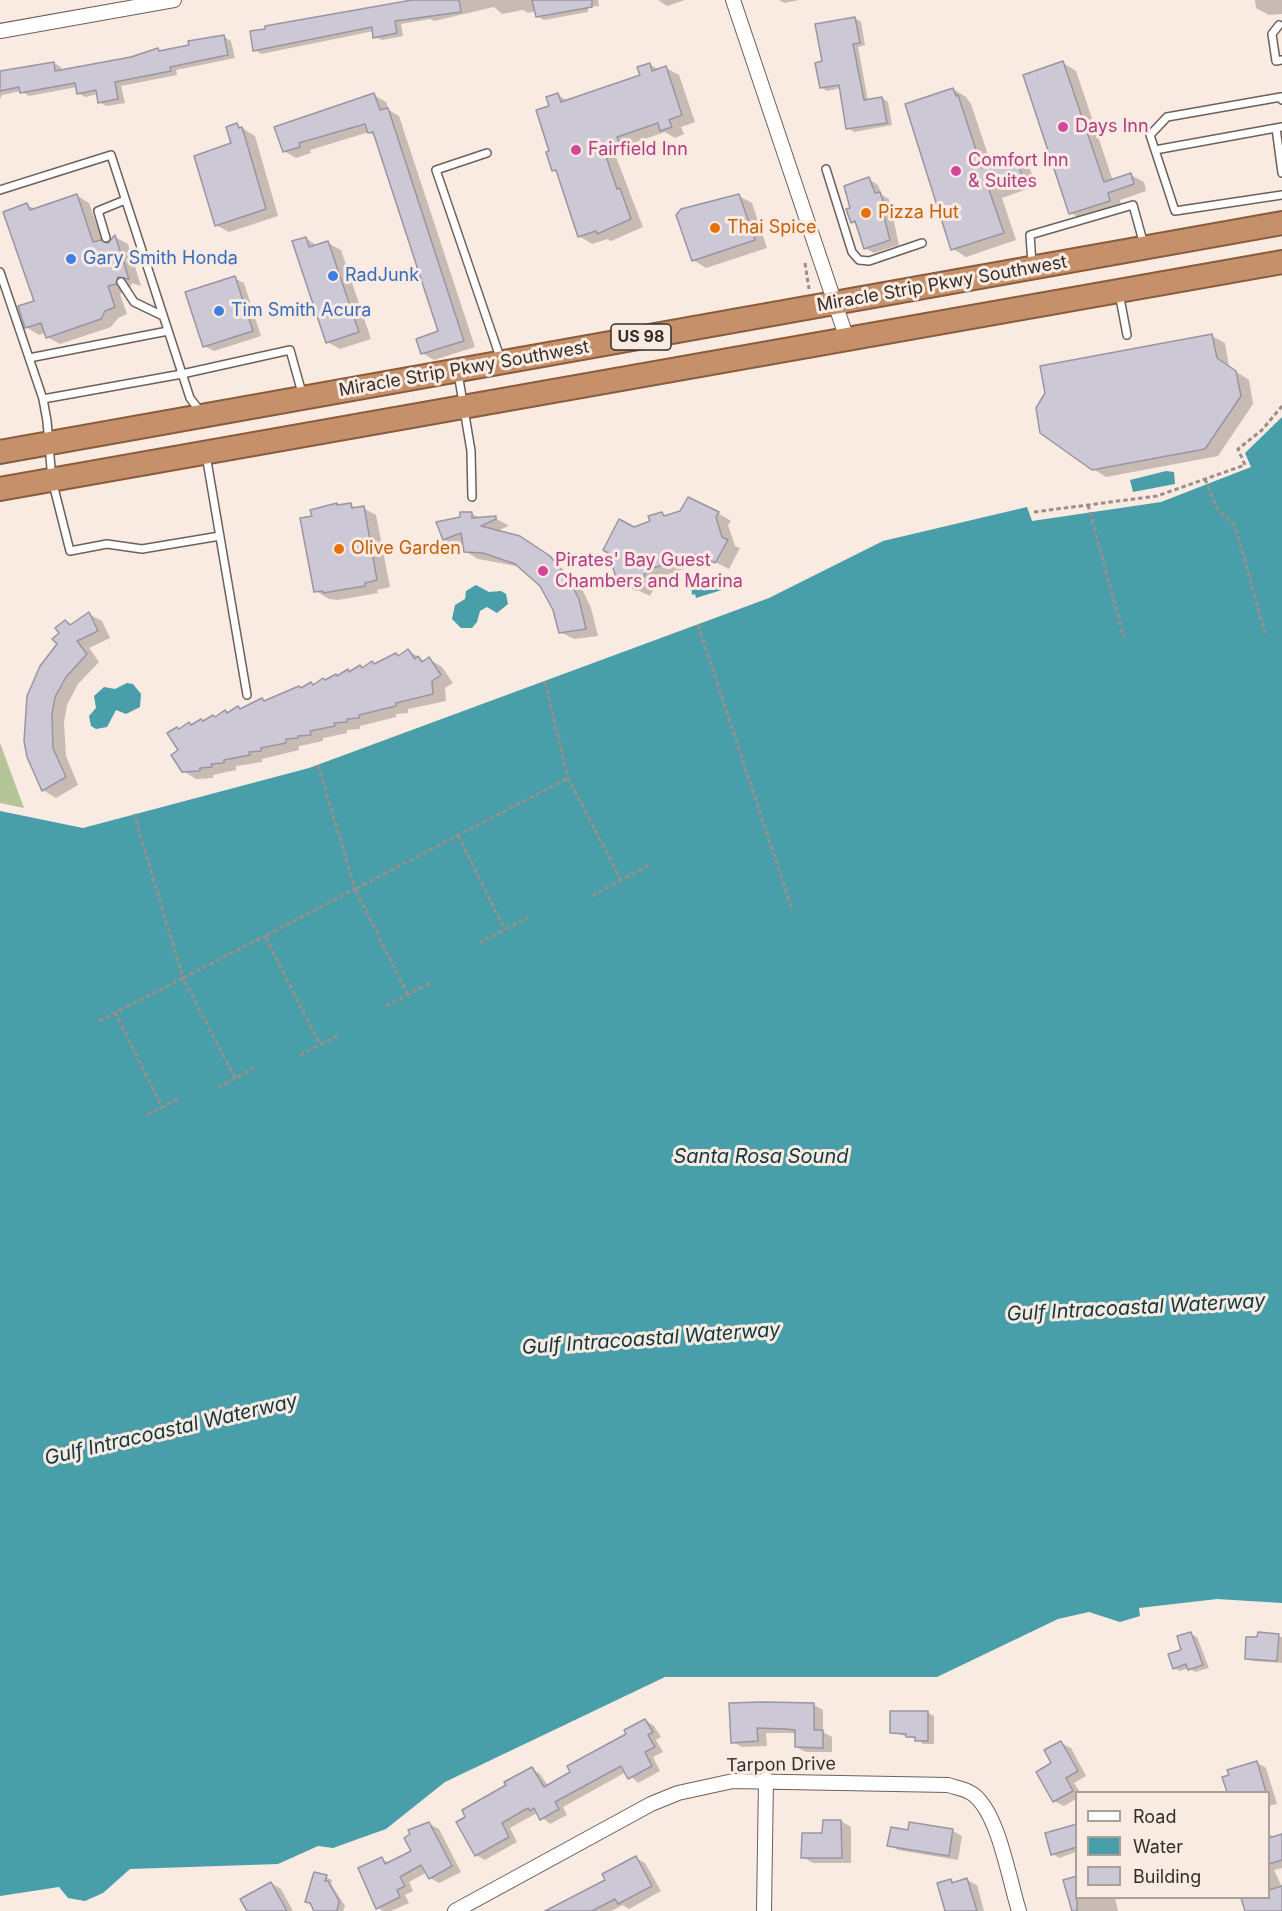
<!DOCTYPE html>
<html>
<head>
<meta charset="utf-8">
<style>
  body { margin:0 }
  #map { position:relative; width:1282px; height:1911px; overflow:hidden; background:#f9eae2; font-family:Inter,sans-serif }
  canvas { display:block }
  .legend { position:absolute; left:1075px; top:1791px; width:195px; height:108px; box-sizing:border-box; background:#f9eae2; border:2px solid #aa9f99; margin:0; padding:8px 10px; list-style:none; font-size:18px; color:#342e2b }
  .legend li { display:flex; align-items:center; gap:12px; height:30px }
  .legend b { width:30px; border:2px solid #aa9f99 }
</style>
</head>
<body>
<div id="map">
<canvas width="1282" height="1911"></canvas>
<ul class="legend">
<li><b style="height:8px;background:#fff"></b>Road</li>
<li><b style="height:16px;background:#489ea9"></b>Water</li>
<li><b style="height:16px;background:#ccc8d6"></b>Building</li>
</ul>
</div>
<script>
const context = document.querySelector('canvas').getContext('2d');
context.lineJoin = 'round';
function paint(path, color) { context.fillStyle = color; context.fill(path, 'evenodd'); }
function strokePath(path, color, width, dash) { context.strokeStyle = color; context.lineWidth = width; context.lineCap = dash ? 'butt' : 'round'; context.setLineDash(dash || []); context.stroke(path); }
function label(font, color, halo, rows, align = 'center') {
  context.font = font + ' Inter,sans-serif'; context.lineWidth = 6; context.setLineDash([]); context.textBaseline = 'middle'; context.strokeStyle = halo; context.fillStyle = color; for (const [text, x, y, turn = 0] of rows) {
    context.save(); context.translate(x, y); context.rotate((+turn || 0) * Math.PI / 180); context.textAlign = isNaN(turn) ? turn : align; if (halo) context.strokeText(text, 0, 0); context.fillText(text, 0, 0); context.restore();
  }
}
const green = new Path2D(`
  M0 743 24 808 0 803Z`);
const water = new Path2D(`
  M1282 417V1603L1217 1599 1139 1608 1140 1616 1120 1622 1089 1612 1058 1619 937 1677H665L445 1782 386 1829 333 1848 318 1846 278 1864 130 1869 103 1893 85 1901 68 1898 59 1887 0 1896V811L83 828 309 768 769 598 883 541 1027 507 1032 521 1161 502 1251 467 1245 453Z
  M1166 471 1174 472 1175 484 1133 492 1130 480Z
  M720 574 725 589 696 598 695 594 692 595 691 583Z
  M476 585 489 592 501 591 506 594 508 604 497 613 487 607 480 611 477 622 472 628H461L452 619 455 605 465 599 466 591Z
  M127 683 133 684 141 694 140 707 126 714 116 710 107 727 96 729 91 726 89 716 96 708 94 696 104 687 115 689Z`);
const shadow = new Path2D(`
  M417 0H598L599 6 588 7V12L544 20 537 16 536 11 528 13 523 10 502 14 494 7 434 21 430 19 401 24 403 36 382 40 375 37 374 31 261 54 255 50Z
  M658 0H685L667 6Z
  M779 0H799L784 3Z
  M1255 0H1282V14L1269 15 1256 8Z
  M855 18 861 22 865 45 858 47 868 101 882 98 888 102 892 125 854 132 848 128 841 88 827 91 821 87 824 63Z
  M224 37 231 41 235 58 176 70 177 75 121 86 125 103 106 106 99 102 98 94 85 97 78 93 77 87 29 96 21 91 2 95 0 99V73L54 63 61 67V72Z
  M1063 63 1076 71 1113 181 1131 175 1144 182 1146 191 1120 200 1122 208 1084 221 1071 213Z
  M649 64 660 70 666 68 679 75 695 122 681 127 684 134 675 138 665 132 630 144 632 152 616 157 643 227 611 241 607 239 592 244 579 236 558 173 553 170 551 107 558 95 568 101 642 76Z
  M953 89 966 97 971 104 992 167 1016 159 1029 166 1036 186 1002 198 1016 240 966 257 953 249Z
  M374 95 386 102 389 110 399 116 475 347 434 360 422 353 440 332 376 137 369 132 310 150 311 153 296 158 284 151Z
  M237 125 255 136 278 216 229 232 216 225Z
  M869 179 878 185 882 195 889 199 899 245 874 253 865 248 857 225 852 222V209Z
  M76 195 89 203 103 242 109 245 115 237 128 244 141 286 132 283 129 291 120 294 127 314 118 318 111 327 60 344 47 337 46 332 39 335 26 327 36 302 27 205 35 209Z
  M739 196 752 203 767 248 706 268 693 260Z
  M305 238 318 246 328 243 341 250 371 339 340 349 327 342Z
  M234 278 244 283 261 336 214 351 204 346Z
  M1212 336 1225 343 1229 367 1249 380 1253 404 1218 456 1106 477 1093 469Z
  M337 504 363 508 376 515 390 587 377 590 378 593 338 600 329 599 316 591 313 517Z
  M471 513 481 519 495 518 509 526 499 530 550 555 583 591 591 608 598 636 574 639 560 632 549 597 522 567 478 559 465 551 464 544 457 547 444 539 461 518Z
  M662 513 668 517 718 513 731 521 728 525 735 546 740 548 729 569 711 560 660 577 650 596 627 585 633 528 652 522Z
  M89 614 102 621 110 638 89 648 99 662 78 684 67 705 64 722 66 756 78 785 56 798 43 790 28 757 66 622 72 626Z
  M408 650 425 662 429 659 442 667 453 683 445 688 446 701 408 709V713L396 714V717L360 726V729L347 730V733L323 738V741L299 746V750L262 759V762L236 766V770L213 775V778L196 779 183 771 180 750 193 726 229 714 238 708 242 710 250 704 253 706 262 699 266 702 302 689 311 683 314 685 327 681 360 667 363 669 396 655 399 657Z
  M1191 1634 1197 1637 1209 1668 1195 1672 1189 1668 1180 1671 1174 1668Z
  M1259 1634 1282 1637V1663L1253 1661 1246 1658Z
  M731 1705H814L823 1710V1732L832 1737V1752H806L796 1747V1733H766L767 1746 742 1747 733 1742Z
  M928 1713 934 1716V1744H923L917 1739 891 1732Z
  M645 1720 654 1726 661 1737 656 1740 663 1752 653 1757 660 1771 638 1783 626 1772 563 1807 567 1815 550 1824 537 1813 510 1828 517 1842 485 1860 476 1855 508 1786 531 1768 540 1774 548 1786 573 1773Z
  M1061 1743 1071 1748 1086 1776 1074 1783 1080 1792H1076V1799L1064 1806 1054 1801 1053 1764Z
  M1256 1762 1266 1768 1277 1804 1268 1806V1792H1228L1224 1778Z
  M841 1821 851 1827V1863H813L803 1857 824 1834Z
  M429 1824 439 1829 461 1872 439 1883 430 1878 427 1872 409 1882 413 1891 405 1895 409 1903 391 1911H383L377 1907 382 1859 389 1863 413 1852 412 1835Z
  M1076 1825V1852L1059 1858 1053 1854Z
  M909 1831H953L962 1836 958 1860 898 1850 889 1845Z
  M1268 1833 1275 1838 1282 1836V1868L1274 1870 1282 1887V1911H1248L1243 1898H1268Z
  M636 1858 645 1863 661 1891 629 1909 623 1905 611 1911H558L607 1881Z
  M326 1877 332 1880 331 1884 345 1906 343 1911H316L307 1901Z
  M951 1880 956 1883 967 1880 977 1885 984 1911H947Z
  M271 1883 281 1889 293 1911H248Z
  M1076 1898H1115L1118 1911H1076Z`);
const building = new Path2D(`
  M412 0H459L461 12 395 21 397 33 373 38 372 27 253 51 250 31 265 29V26Z
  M532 0H592V7L536 17Z
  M855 17 860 43 853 44 864 100 882 97 887 123 846 129 839 85 820 88 815 63 822 61 815 24Z
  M224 35 228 55 170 67 171 71 115 82 118 99 98 103 96 90 77 94 75 83 20 93 19 87 0 91V71L54 62 55 71 131 57 158 48 159 51 189 45 188 41Z
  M1063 61 1104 182 1131 173 1134 184 1108 193 1110 201 1069 214 1023 75Z
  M650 63 652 71 666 66 682 115 669 120 672 127 660 131 658 123 617 137 620 145 604 150 617 189 620 188 631 219 597 234 596 231 578 237 556 170 552 171 546 152 549 151 536 110 549 106 546 97 558 93 561 102 640 75 637 67Z
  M953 88 956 96 958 95 982 168 1016 157 1023 179 989 190 1004 233 951 250 905 104Z
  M374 93 380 110 388 108 464 341 421 354 416 339 438 331 373 132 368 133 365 124 299 143 300 147 283 152 274 127Z
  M237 123 239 128 242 127 245 137 266 209 215 226 194 156 231 143 226 127Z
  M869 177 875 193 880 192 887 212 883 213 890 240 864 249 855 221 851 223 846 209 850 208 844 186Z
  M77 194 93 242 101 240 108 243 115 235 129 279 118 277 116 284 108 286 115 307 105 311 101 319 46 338 41 323 25 328 18 306 34 301 3 212 27 203 30 210Z
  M739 194 755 240 692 261 676 215 681 209Z
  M306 237 309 247 328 241 359 332 326 343 292 241Z
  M235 276 253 331 203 347 185 292Z
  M1212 334 1217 358 1236 371 1241 396 1205 449 1092 470 1040 433 1036 408 1045 393 1040 366Z
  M688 497 719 512 716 517 722 537 728 540 715 563 697 554 647 570 637 590 613 578 615 574 608 553 603 550 619 519 634 527 650 521 648 516 662 512 664 516 680 511Z
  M337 503V505L351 503 352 508 364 506 377 580 365 583V586L323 593V591L314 592 300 518 312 516 310 510Z
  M460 512H472V518L496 516V519L481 526 520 536 550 556 570 582 579 599 586 629 559 633 553 610 540 586 515 564 483 553 464 552 461 533 443 540 436 522 460 517Z
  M89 612 98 631 77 641 87 654 66 677 55 697 52 714 53 748 66 777 42 791 27 757 24 741 27 696 40 666 57 644 52 639 59 633 55 628 65 620 70 625Z
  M408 649 415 659 418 656 422 662 429 657 441 675 432 681 433 694 396 703V706L359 715V718L347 719V722L334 723 335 726 310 731 311 735 298 736V738L286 739V743L261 748V751L249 752 250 755 224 760V763L211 764 212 767 200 768V771L182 772 171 755 178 750 167 733 177 727 179 729 189 722 191 725 201 719 203 721 213 715 215 717 225 710 227 713 238 706 240 709 262 698 264 701 299 686 301 688 311 682 313 685 323 678 325 680 336 674 337 676 348 669 349 672 360 665 362 668 372 661 374 664 396 653 398 656Z
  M1191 1632 1203 1665 1188 1670 1186 1664 1173 1669 1168 1654 1181 1650 1177 1636Z
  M1258 1632 1279 1634 1277 1661 1245 1659 1246 1637H1257Z
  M762 1702 814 1703V1730H823V1748L795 1747V1730L785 1729 757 1728 758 1741 731 1743 729 1703Z
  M890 1711H928V1741H915V1737H906V1734L890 1733Z
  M645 1719 653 1732 648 1735 655 1747 645 1752 652 1766 628 1779 621 1766 555 1802 559 1809 540 1820 534 1808 530 1811 528 1808 502 1823 509 1837 475 1856 456 1822 465 1817 462 1810 506 1785 504 1782 532 1767 544 1787 570 1772 567 1766 626 1734 624 1730Z
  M1061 1741 1078 1771 1066 1778 1073 1791 1053 1802 1036 1772 1051 1763 1044 1750Z
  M1257 1761 1266 1792H1227L1222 1777 1229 1775 1227 1770Z
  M823 1820H841L842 1858H801L802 1833H822Z
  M429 1822 452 1866 429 1879 421 1865 400 1877 405 1886 397 1890 400 1897 376 1909 358 1868 382 1857 385 1864 411 1851 404 1838 410 1834 408 1830Z
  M909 1822 953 1829 949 1856 887 1846 891 1827 908 1830Z
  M1077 1824V1847L1051 1855 1045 1833Z
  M1282 1834V1860L1269 1864V1838Z
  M636 1856 652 1886 618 1904 615 1899 592 1911H545L605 1880 602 1874Z
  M314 1872 327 1875 325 1881H328L339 1901 337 1911H314L310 1903 305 1902Z
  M1077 1876V1911H1072L1063 1880Z
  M967 1878 977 1911H945L937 1883 951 1879 952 1883Z
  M271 1882 287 1911H247L240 1899Z
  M1282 1886V1911H1245L1241 1898H1269V1890Z`);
const path = new Path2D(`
  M805 263 809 289
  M1205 479 1217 509 1235 526 1265 633
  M1088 505 1124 638
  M1034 512 1157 496 1245 465 1238 449 1262 430 1282 406
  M698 625 792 909
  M545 682 568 778 621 880
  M318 765 355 889 265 936 320 1045
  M458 835 505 930
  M592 896 649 865
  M479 943 529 917
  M408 995 355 889 568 778
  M386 1006 430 983
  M115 1012 162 1107
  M99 1021 183 978 134 814
  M300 1055 339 1035
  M235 1078 183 978 265 936
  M218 1088 254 1068
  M147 1115 178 1099`);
const service = new Path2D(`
  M1279 25 1272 34 1276 61 1282 60
  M1282 100 1281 97 1167 117 1150 135 1175 211 1282 195
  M1276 128 1282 173
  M1155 150 1282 127
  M487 153 436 170 501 360
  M826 169 852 252 859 260 869 261 922 243
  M0 190 111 155 190 398 200 411
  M106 238 98 211 125 200
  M1032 264 1030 235 1133 205 1144 245
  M0 272 43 399 47 421 52 480 70 551 107 544 142 549 220 536
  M121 282 134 302 163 316
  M1119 293 1127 335
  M29 358 168 331
  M458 373 471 451 472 497
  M43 399 182 374 290 350 302 393
  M206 455 247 695`);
const minor = new Path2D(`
  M733 0 847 339
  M0 31 174 0
  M455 1911 651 1804 678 1793 733 1781 948 1785C957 1788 967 1789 974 1795 999 1815 1009 1880 1019 1911
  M764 1911 766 1779`);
const trunk = new Path2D(`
  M0 452 1282 223
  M0 489 1282 262`);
const markers = [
  [1063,127,6,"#d1479c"],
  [576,150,6,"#d1479c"],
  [956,171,6,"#d1479c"],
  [866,213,6,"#e8710a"],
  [715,228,6,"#e8710a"],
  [71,259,6,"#3f7fe0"],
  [333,276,6,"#3f7fe0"],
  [219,311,6,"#3f7fe0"],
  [339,549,6,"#e8710a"],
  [543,571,6,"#d1479c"]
];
const shields = [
  [641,337,60]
];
const shieldNames = [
  ["US 98",641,337]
];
const hotelNames = [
  ["Days Inn",1075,127],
  ["Fairfield Inn",588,150],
  ["Comfort Inn",968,161],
  ["& Suites",968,182],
  ["Pirates' Bay Guest",555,561],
  ["Chambers and Marina",555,582]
];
const foodNames = [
  ["Pizza Hut",878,213],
  ["Thai Spice",727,228],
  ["Olive Garden",351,549]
];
const shopNames = [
  ["Gary Smith Honda",83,259],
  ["RadJunk",345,276],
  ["Tim Smith Acura",231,311]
];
const streetNames = [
  ["Miracle Strip Pkwy Southwest",942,284,-10],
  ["Miracle Strip Pkwy Southwest",464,369,-10],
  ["Tarpon Drive",781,1765,-1]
];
const waterNames = [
  ["Santa Rosa Sound",761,1157],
  ["Gulf Intracoastal Waterway",1136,1308,-3],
  ["Gulf Intracoastal Waterway",651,1339,-4],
  ["Gulf Intracoastal Waterway",171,1430,-13]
];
paint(green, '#b6c598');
paint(water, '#489ea9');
paint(shadow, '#0003');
paint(building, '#ccc8d6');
strokePath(building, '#9995a2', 1.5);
strokePath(service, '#6d605a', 10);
strokePath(minor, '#6d605a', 16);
strokePath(trunk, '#895c3c', 26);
strokePath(path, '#998e89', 3, [4.5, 3]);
strokePath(service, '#fff', 7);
strokePath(minor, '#fff', 14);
strokePath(trunk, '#c6906a', 22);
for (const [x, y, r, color] of markers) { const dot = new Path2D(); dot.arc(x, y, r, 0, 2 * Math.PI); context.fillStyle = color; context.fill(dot); strokePath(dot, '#f9eae2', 2); }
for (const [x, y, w] of shields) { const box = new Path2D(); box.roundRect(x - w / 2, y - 13, w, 26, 4.5); context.fillStyle = '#f9eae2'; context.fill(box); strokePath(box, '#342e2b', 1.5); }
label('bold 16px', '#342e2b', null, shieldNames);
label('18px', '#b23c85', '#f9eae2', hotelNames, 'left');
label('18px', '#c56008', '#f9eae2', foodNames, 'left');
label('18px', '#366cbe', '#f9eae2', shopNames, 'left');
label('18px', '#342e2b', '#f9eae2', streetNames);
label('italic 20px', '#0f383e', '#f9eae2', waterNames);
</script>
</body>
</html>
